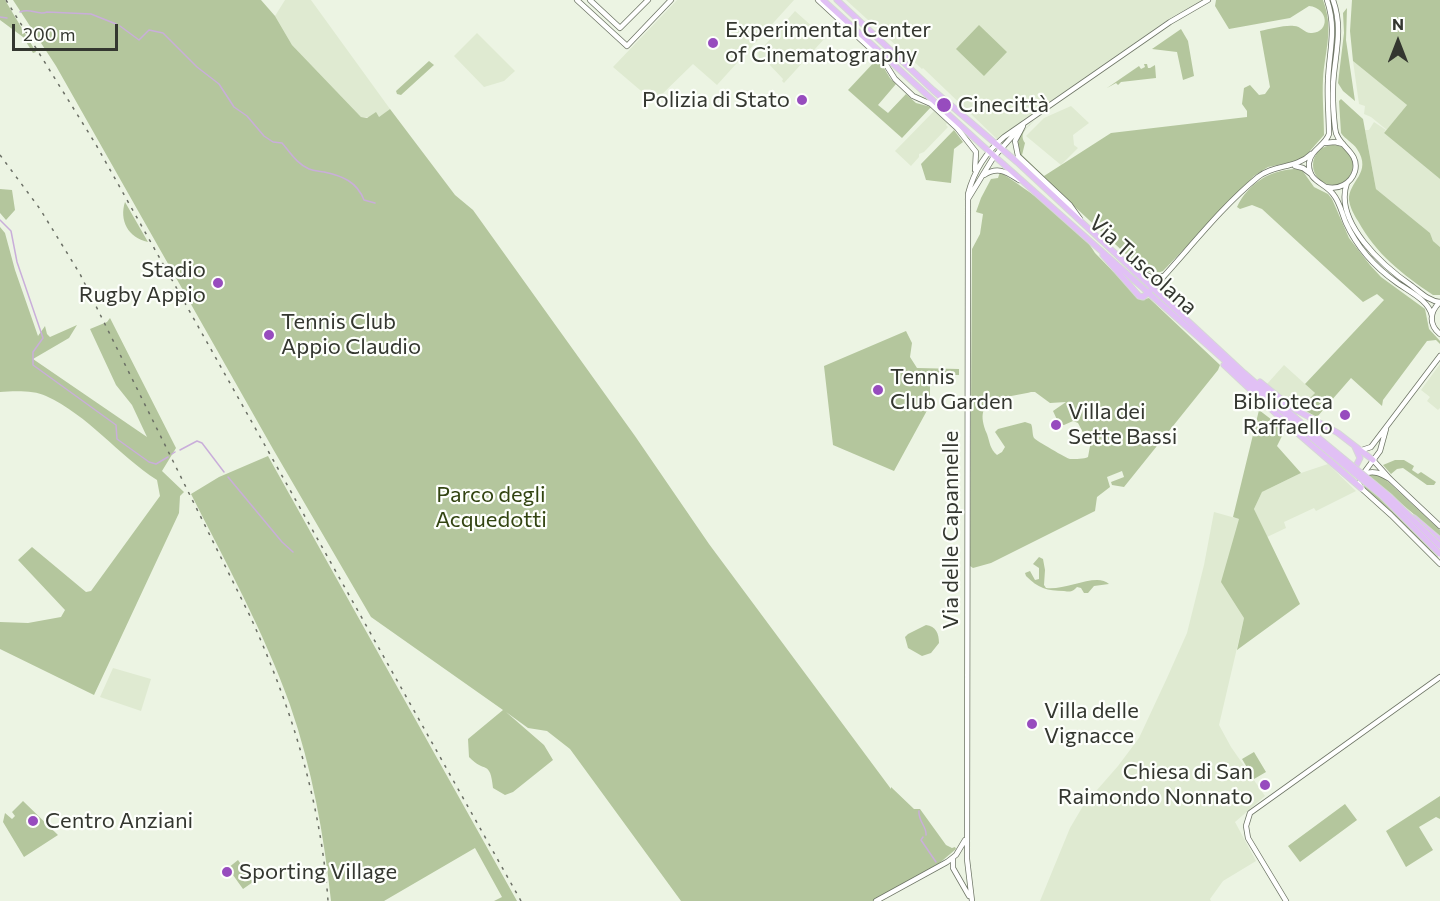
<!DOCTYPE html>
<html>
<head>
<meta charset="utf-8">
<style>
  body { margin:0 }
  #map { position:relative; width:1440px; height:901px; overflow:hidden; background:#ecf4e3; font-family:Commissioner,sans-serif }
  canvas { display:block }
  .north { position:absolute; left:1368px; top:12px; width:60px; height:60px; -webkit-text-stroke:4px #fdfffb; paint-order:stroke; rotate:0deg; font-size:16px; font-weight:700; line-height:24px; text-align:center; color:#343730 }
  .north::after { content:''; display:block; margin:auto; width:21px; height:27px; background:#343730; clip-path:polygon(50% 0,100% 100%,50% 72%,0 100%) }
  .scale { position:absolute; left:12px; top:24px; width:106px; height:27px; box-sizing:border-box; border:3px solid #343730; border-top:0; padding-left:8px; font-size:18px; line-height:21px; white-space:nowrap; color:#343730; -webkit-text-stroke:4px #fdfffb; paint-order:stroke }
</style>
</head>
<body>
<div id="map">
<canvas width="1440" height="901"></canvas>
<div class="north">N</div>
<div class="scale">200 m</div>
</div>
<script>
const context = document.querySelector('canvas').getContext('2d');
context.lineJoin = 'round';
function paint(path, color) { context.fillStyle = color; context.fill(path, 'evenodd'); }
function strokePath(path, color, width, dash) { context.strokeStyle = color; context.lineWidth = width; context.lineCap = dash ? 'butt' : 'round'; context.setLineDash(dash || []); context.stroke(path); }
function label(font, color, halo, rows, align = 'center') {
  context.font = font + ' Commissioner,sans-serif'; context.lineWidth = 4.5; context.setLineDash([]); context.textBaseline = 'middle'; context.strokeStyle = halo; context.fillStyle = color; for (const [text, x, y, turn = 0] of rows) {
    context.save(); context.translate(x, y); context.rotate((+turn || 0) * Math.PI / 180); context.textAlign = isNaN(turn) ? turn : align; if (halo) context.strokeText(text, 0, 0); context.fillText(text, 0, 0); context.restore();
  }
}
const built = new Path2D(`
  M285 0H311L390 109 379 117H361L292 45 275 16Z
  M677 0H794L717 85 693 64 654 102 613 67Z
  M846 0H1202L1172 17 997 139 923 68 922 69Z
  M795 11 825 38 784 83 782 81 783 79 766 61 760 62 758 53Z
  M477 33 515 71 504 81 484 87 454 56Z
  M1353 61 1407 105 1387 130 1371 117 1364 114 1365 106 1359 104Z
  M1071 106 1089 123 1073 135 1074 145 1078 148 1061 165 1026 136 1044 118Z
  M934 111 947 123 946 125 948 127 924 152 919 154V157L911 166 895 151Z
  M1374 122 1386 130 1384 133 1440 179V247L1433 241 1430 233 1376 189 1365 130H1369Z
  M1440 364V408L1438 410 1427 401 1430 397 1421 390Z
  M1284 365 1315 393 1299 409 1267 384Z
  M1328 464 1356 491 1316 511 1314 508 1284 522 1286 528 1267 537 1254 509 1262 492 1301 473Z
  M1214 512 1239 519 1244 618 1219 725 1231 747 1265 796 1235 822 1256 861 1223 881 1210 899 1211 901H1040L1070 828 1083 806 1118 766 1139 738 1167 678 1187 633 1204 565Z
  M113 668 151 679 141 711 100 697Z`);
const green = new Path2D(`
  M0 0H5L36 52 33 53 23 37 0 20Z
  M13 0H261L275 16 292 45 361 117 367 118 376 112 379 117 390 109 455 195 473 210 635 436 709 544 891 789V787L914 809H920L946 845 952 848 955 847 956 849 936 866 873 901H681L570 749 547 731 528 728 506 712 544 745 553 760 513 792 505 795 493 788C490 759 485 774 469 757L468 739 503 710 371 617 273 449 56 66Z
  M1216 0H1323C1334 30 1325 49 1323 79 1322 97 1324 117 1324 135L1302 160 1268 167 1254 176 1163 271 1155 274 1142 269 1022 158C1012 141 1022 131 1035 120 1028 127 1018 133 1025 143L1022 155 1044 176 1111 133 1247 117V111L1242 104 1244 88 1250 85 1259 95 1265 94 1270 87 1260 31C1271 29 1284 25 1294 26 1301 26 1305 34 1312 33 1330 32 1329 8 1309 6L1290 18 1229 29 1215 6Z
  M1352 0H1440V179L1384 133 1407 105 1353 61 1350 31Z
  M1347 8 1346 40 1355 101 1343 91 1338 83 1344 33 1343 13Z
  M979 25 1007 52 984 76 956 49Z
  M1181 29 1188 41 1194 76 1183 80 1177 52 1152 49Z
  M878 58 890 78 896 84 878 105 888 113 906 94 916 103 931 107 902 138 848 90Z
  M429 61 434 65 401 95 397 94 396 91Z
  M1144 64H1147L1148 68H1150L1155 65 1156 78 1121 82 1118 85 1116 83 1107 88 1139 66 1141 69 1145 67Z
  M1341 99 1363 119 1376 189 1430 233 1433 241 1440 247V295H1433C1402 274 1376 254 1358 221 1354 215 1350 207 1349 200 1348 181 1373 173 1357 149 1353 143 1345 139 1341 133L1339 101Z
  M954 130 963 142 954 149 951 183 926 180 921 164Z
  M1313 165a20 20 0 1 1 40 0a20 20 0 1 1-40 0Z
  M1294 169 1302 170 1314 187 1328 194 1332 199 1349 238 1370 265 1381 277 1425 309 1429 329 1440 341V344L1436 340 1427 341 1383 400 1382 406 1351 378 1317 417 1300 408 1315 393 1305 384 1384 300 1377 294 1363 302 1262 209 1252 205 1240 209 1237 207C1248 184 1268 171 1294 169Z
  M1000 172C1026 189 1081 227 1095 253L1141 300 1149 298 1220 365 1218 370 1124 487 1112 485 1111 482 1124 477 1122 471 1107 477 1110 487 1097 497 1095 511 991 563 973 568 970 566 972 249 980 234 983 214 976 212 981 198 991 179 998 178ZM1031 392H1035L1050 403 1066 402 1053 411 1059 424 1064 425 1073 421 1078 423 1090 446 1088 457C1084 459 1076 459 1070 459 1068 459 1035 440 1034 438 1032 434 1033 428 1031 424L1025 422 998 429 995 432 1005 447 1002 452 997 455C990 449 990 443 987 434 971 396 1003 399 1031 392Z
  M0 189 12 190 15 210 6 220 0 213Z
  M125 202 148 242C128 238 119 220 125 202Z
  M0 227 5 233 15 270 38 336 45 326 47 334 50 337 77 325 69 338 33 359 147 437 132 405 116 385 90 329 107 322 110 318 176 448 162 471 184 492 180 496 179 513 94 695 0 649V622L28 623 61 617 65 610 18 560 32 547 86 592 91 591 160 496 157 480C118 455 88 415 46 396 34 390 13 391 0 392Z
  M906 331 912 343 910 357 917 368 959 369V375H930V405L894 471 833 445 824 366Z
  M1259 410 1285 430 1277 446 1301 473 1262 492 1254 509 1300 604 1237 650 1244 618 1221 582 1239 519 1233 517Z
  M268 456 517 901H494L502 897 475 848 384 901H331C324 835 312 768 290 705 264 632 226 563 191 494L219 477Z
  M1395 460H1404L1414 466 1412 470 1418 474 1421 472 1436 482 1434 485H1427L1403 468 1397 469 1391 474 1383 465Z
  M1374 474 1382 476 1440 530V538C1417 515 1391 496 1367 475Z
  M1363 483 1381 498 1439 558 1435 556 1365 489Z
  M1039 557 1043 559 1045 570 1044 585 1046 588C1065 591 1097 572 1109 584L1094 586 1088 593H1084L1081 588 1077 587C1072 592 1071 592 1064 591 1047 591 1038 588 1026 576L1025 573 1030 571 1035 580 1039 579V568L1033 564Z
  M926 625C936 626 939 634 939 643L931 653 922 656 908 648 905 637 908 634Z
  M1254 752 1266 772 1254 779 1242 759Z
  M1440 796V819L1436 817 1419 827 1433 850 1406 867 1386 831Z
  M23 801 58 835 24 857 3 822 5 813 12 819 15 816 12 812Z
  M1345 804 1357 820 1300 862 1288 846Z
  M238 860 253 882 243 889 228 868Z`);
const stream = new Path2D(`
  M20 12C31 7 37 16 47 12L91 14 116 24
  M0 17 7 18
  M120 26 139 40 149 30 163 33 197 67 219 84 234 107 247 116 264 136 273 142 282 143C290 152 297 164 309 169 314 171 319 171 324 172 343 176 357 182 364 200L375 203
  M0 220 11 231 17 262 43 338 33 352V365L116 425 117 439 149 462 156 464 168 457
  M180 450 197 441 202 443 224 472
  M172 454 175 452
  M228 477 282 542 293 552
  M919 811C918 821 927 827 926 835
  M923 837 921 840 936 862`);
const tertiary = new Path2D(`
  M577 0 627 46 671 0
  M590 0 620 28 648 0
  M818 0 883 60 895 79 913 96 931 104 957 128 976 152 975 170
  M1327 0C1337 30 1329 51 1328 81 1327 98 1329 116 1329 134 1325 146 1311 149 1309 163 1308 182 1324 182 1333 194 1340 202 1342 214 1346 223 1357 247 1375 267 1396 282 1408 291 1429 300 1432 316
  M1023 126 1015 141 1018 156 1070 205 1080 219
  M1325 143 1335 142 1343 144
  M1295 166 1303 168 1311 174
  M984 175C998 166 1006 172 1019 180
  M1347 183C1333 222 1384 267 1412 286 1421 293 1429 301 1440 302
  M1326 187C1338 190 1351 184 1355 171 1360 151 1336 146 1335 128 1333 110 1332 90 1334 73 1337 47 1342 25 1333 0
  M968 199 993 158 1017 131
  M1133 269 1151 277 1164 276
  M1162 281 1161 288 1166 298
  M1153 288C1187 252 1219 209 1258 177 1274 164 1296 169 1311 154
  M1440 302C1429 312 1429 325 1440 334
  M1362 450 1371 447 1440 356
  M1363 474 1380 451 1386 429
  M953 858V868L969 896
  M876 901 947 862 956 855 965 840
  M972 901 967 859 968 194C974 171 986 152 1004 137L1170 22 1208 0
  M1286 901 1248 838 1246 826 1250 813 1440 677`);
const secondary = new Path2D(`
  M1373 460 1390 479 1440 526
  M1390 479C1380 473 1374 470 1363 474L1359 484 1361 488 1391 515 1440 564`);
const primary = new Path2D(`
  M823 0 983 146 1312 438
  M837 0 933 90 1017 162 1244 373 1315 435
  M1103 255 1139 296 1143 297 1150 291
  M1224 365 1287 424 1361 488
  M1260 382 1291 407 1338 433 1373 460
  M1354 470 1360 458 1355 447
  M1414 518 1440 540`);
const rail = new Path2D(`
  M6 0 95 143 521 901
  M0 155 40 209 80 274 250 616C291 706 321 802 328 901`);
const primaryBridge = new Path2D(`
  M1315 435 1390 497 1440 546
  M1312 438 1381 495 1440 554`);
const markers = [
  [713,43,6,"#974cbe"],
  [802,100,6,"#974cbe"],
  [944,105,8,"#974cbe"],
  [218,283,6,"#974cbe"],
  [269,335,6,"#974cbe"],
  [878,390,6,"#974cbe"],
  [1345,415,6,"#974cbe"],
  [1056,425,6,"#974cbe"],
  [1032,724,6,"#974cbe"],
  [1265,785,6,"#974cbe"],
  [33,821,6,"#974cbe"],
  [227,872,6,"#974cbe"]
];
const poiNames = [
  ["Experimental Center",725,30],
  ["of Cinematography",725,55],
  ["Polizia di Stato",790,100,"right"],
  ["Cinecittà",958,105],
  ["Stadio",206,270,"right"],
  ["Rugby Appio",206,295,"right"],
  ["Tennis Club",281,322],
  ["Appio Claudio",281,347],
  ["Tennis",890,377],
  ["Club Garden",890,402],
  ["Biblioteca",1333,402,"right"],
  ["Raffaello",1333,427,"right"],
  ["Villa dei",1068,412],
  ["Sette Bassi",1068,437],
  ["Villa delle",1044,711],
  ["Vignacce",1044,736],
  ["Chiesa di San",1253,772,"right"],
  ["Raimondo Nonnato",1253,797,"right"],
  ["Centro Anziani",45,821],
  ["Sporting Village",239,872]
];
const streetNames = [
  ["Via Tuscolana",1143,265,42],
  ["Via delle Capannelle",951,530,-90]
];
const parkNames = [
  ["Parco degli",491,495],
  ["Acquedotti",491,520]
];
paint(built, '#dfead1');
paint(green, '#b4c69d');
strokePath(stream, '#c9aeda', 1.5);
strokePath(tertiary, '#6e7566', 6);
strokePath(secondary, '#6e7566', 6);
strokePath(primary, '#d6d7d6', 7);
strokePath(tertiary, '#fff', 4.5);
strokePath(secondary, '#fff', 4.5);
strokePath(primary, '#e1c0f5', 5);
strokePath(rail, '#6b6f65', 1.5, [3, 6]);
strokePath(primaryBridge, '#d6d7d6', 7, []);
strokePath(primaryBridge, '#e1c0f5', 5);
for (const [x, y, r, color] of markers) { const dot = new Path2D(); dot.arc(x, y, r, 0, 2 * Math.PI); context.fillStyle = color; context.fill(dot); strokePath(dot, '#fdfffb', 2); }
label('22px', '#343730', '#fdfffb', poiNames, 'left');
label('22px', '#343730', '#fdfffb', streetNames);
label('22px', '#324411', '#fdfffb', parkNames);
</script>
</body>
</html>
